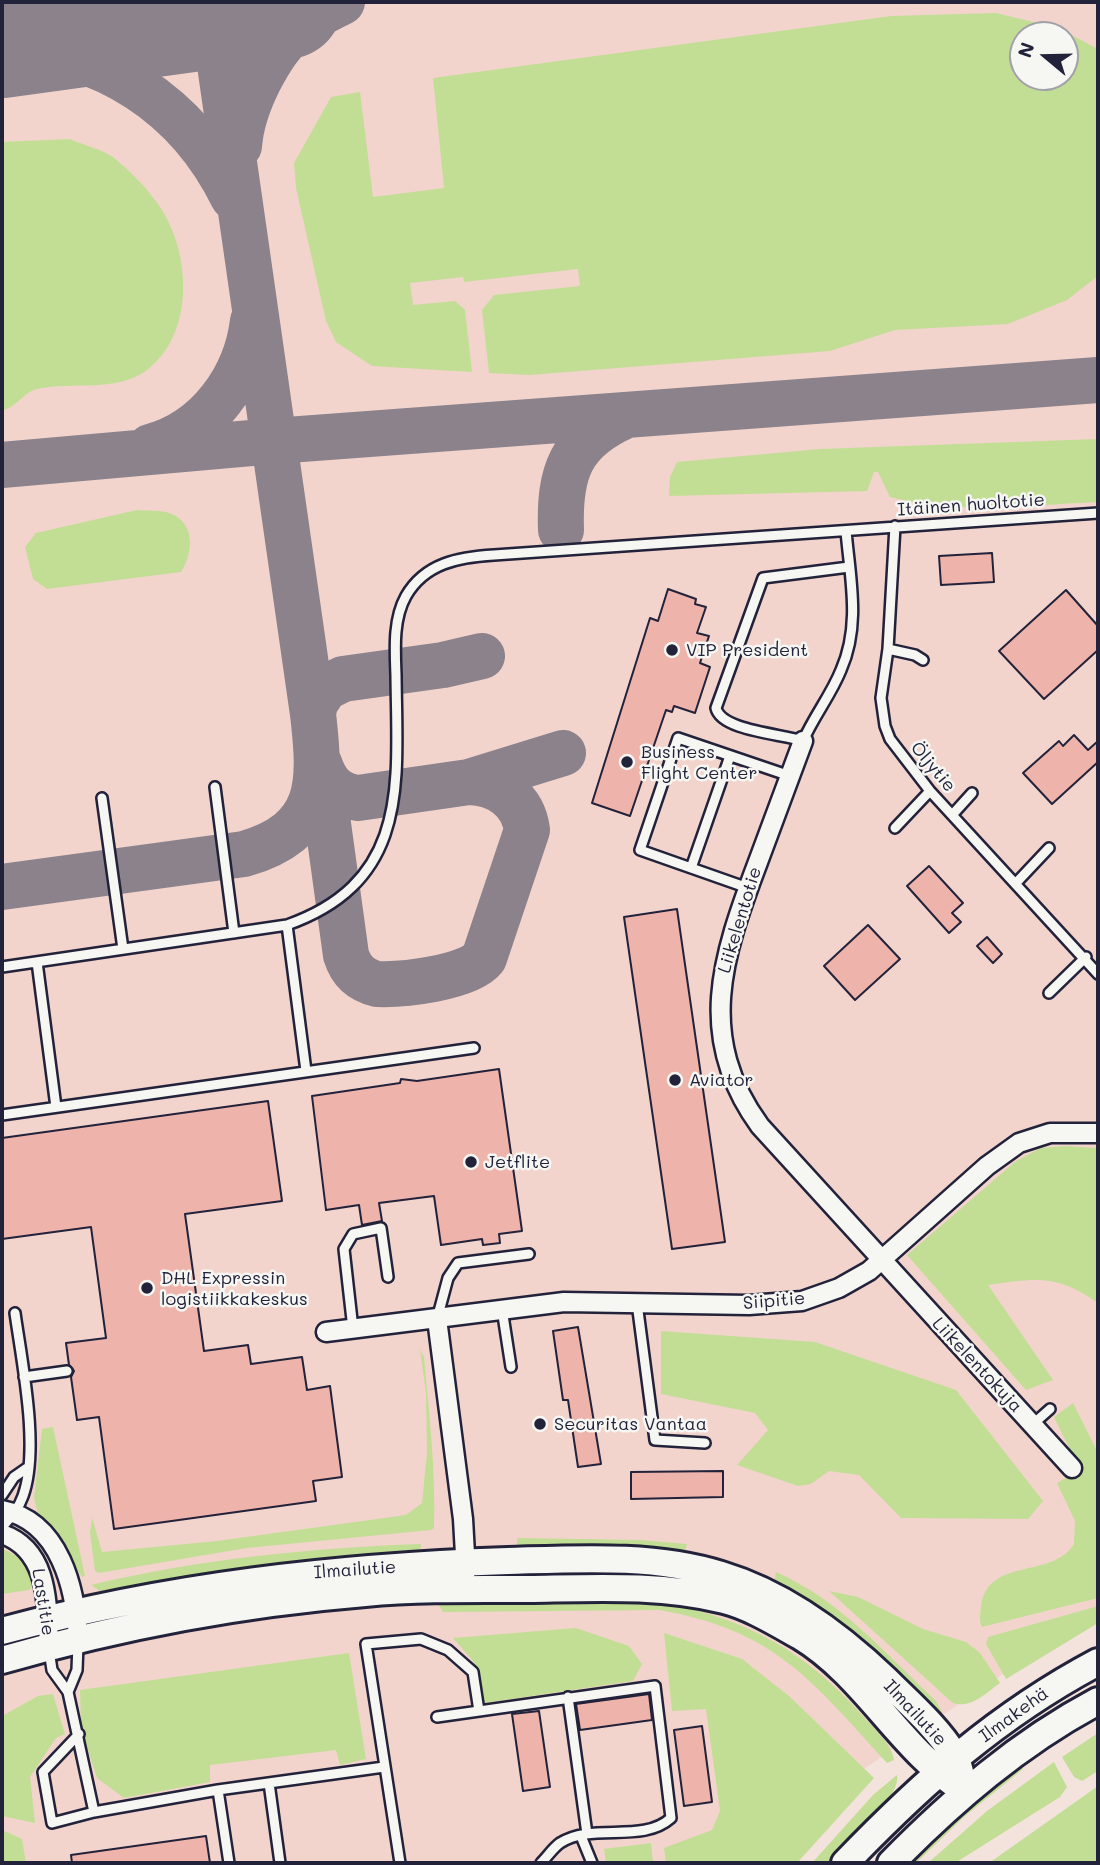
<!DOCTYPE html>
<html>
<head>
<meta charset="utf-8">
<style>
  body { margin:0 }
  #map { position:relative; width:1100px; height:1865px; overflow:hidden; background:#f4e2dc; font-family:Mali,sans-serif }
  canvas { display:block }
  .frame { position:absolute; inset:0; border:4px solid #22223b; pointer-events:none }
  .north { position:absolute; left:1009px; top:21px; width:70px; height:70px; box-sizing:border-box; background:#f6f6f2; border:2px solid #a1a1a9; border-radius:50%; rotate:289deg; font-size:19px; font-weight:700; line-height:28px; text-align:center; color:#22223b }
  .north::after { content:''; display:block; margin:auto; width:24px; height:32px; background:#22223b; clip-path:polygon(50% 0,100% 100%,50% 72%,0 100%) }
</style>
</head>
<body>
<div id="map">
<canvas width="1100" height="1865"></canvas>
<div class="frame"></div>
<div class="north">N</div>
</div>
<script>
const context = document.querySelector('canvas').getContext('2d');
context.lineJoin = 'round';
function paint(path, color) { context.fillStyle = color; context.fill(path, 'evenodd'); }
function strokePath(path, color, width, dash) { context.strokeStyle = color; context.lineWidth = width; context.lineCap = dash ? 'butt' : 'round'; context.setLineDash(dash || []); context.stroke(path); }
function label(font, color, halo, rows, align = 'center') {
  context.font = font + ' Mali,sans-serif'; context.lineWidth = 5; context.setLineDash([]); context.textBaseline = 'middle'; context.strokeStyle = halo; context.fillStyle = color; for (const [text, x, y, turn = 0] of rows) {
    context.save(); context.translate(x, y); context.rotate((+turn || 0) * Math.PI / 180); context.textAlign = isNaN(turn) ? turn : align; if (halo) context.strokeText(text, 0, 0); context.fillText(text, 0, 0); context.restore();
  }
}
const built = new Path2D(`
  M2 2H1098V1609L858 1773 779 1863H2ZM1023 35H1065V77H1023Z`);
const green = new Path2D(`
  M996 13 1058 28 1098 49V276L1067 300 1008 324 895 330 830 351 530 375 489 373 482 310 494 295 580 286 578 269 464 282 463 277 410 283 413 305 455 301 465 310 472 372 372 366 336 342 326 321 296 188 294 163 331 97 360 92 373 197 444 188 433 78 891 16ZM1023 35H1065V77H1023Z
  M70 139C83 145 102 149 114 158 128 169 145 186 155 200 191 246 197 332 147 370 117 393 72 381 37 389 23 392 17 408 2 410V142Z
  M1098 439V502C1029 505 958 515 890 497L878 472H874L867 491 669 496 670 477 677 462 820 449Z
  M137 510C146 511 157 510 166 512 196 520 194 552 181 572L47 589 33 579 25 547 36 533Z
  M1066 1146 1098 1148V1303C1057 1274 1036 1278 988 1285L1053 1380 1026 1390 907 1255 1016 1161 1041 1148Z
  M661 1331 815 1342 956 1390 1043 1501 1028 1519 901 1518 859 1475 829 1471 811 1484 798 1486 737 1465 768 1430 755 1413 661 1394Z
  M420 1350 424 1357C429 1414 436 1471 434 1528L431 1530 247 1548 99 1573 95 1571 90 1533 92 1518 102 1552 217 1541 406 1515 422 1503 427 1453 426 1393Z
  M1073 1403 1098 1453V1598L982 1627C979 1622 980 1614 981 1607 987 1556 1052 1580 1074 1544L1075 1521 1057 1483 1080 1470 1054 1417Z
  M53 1427 85 1576 82 1577 39 1518 34 1498 42 1429Z
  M517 1538 640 1540 687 1544 684 1556 517 1549Z
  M421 1544 420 1555 409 1559 254 1566 100 1591 91 1585C199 1559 310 1548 421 1544Z
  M2 1549C21 1556 31 1567 32 1587L29 1590 2 1594Z
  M776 1572C840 1600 886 1654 936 1701L942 1712 940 1719 774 1583Z
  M829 1591 858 1597 923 1629 966 1642 980 1653 1000 1683C986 1693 971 1709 953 1703Z
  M648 1600C739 1615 802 1647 864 1717 874 1729 892 1744 894 1760L887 1763C811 1680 775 1630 659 1610L443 1612 438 1604 459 1601Z
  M1098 1606V1623L1006 1679 986 1644 988 1637Z
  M576 1628 629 1646 642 1664 633 1681 484 1703 474 1662 453 1638Z
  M664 1633 742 1659 789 1696 874 1778 797 1863H666L664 1848 712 1830 720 1811 706 1709 672 1711Z
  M349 1653 366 1759 340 1765 336 1750 210 1765V1782L124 1798 97 1778 81 1728 80 1690Z
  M53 1694 65 1734 56 1738 30 1777 35 1823 2 1816V1716L38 1696Z
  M1098 1733V1771L1082 1781 1074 1777 1062 1757Z
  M1054 1762 1067 1787 1060 1797 955 1863H928L987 1811Z
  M1020 1763 1023 1769 965 1816 916 1863H904Z
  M897 1775C902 1796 848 1846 833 1863H812L873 1795Z
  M1098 1786V1863H989Z
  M2 1830 22 1839 26 1863H2Z
  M651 1843 653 1863H606L604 1849Z`);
const taxiway = new Path2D(`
  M15 38 66 29 117 2
  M2 46C104 50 188 105 233 197
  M239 146C242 106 269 52 299 26 311 16 329 9 342 2
  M150 447C208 432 246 378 253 321
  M2 465 274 441 1098 380
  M561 530C559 473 570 440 625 416
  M313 714 315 703 325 688 343 679 443 665 482 656
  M319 763C326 784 336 795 358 798L469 782 563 753
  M321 773 346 955C351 971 361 980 377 984 403 985 468 978 484 958L527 830C523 800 499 783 469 782
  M2 887 244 854C323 831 321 784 313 714L211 2`);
const runway = new Path2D(`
  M2 41 286 2`);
const building = new Path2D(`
  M992 553 994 582 941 585 939 556Z
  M668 589 696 599 695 604 706 607 697 633 709 636 700 663 710 667 695 713 674 706 672 712 666 710 630 816 592 803 650 618 658 621Z
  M1066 590 1098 626V650L1044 699 999 651Z
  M1074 735 1088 750 1098 741V762L1052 804 1023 773 1059 741 1063 746Z
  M929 866 963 903 952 913 961 922 949 933 907 886Z
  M677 909 725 1242 672 1249 624 917Z
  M868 925 900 959 855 1000 824 966Z
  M987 937 1002 954 993 963 977 946Z
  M499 1069 522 1231 499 1234 500 1243 483 1245 482 1239 441 1245 434 1196 379 1203 382 1221 362 1225 359 1205 326 1210 312 1096 400 1083 401 1079 417 1081Z
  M268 1101 282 1201 185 1214 204 1351 248 1345 251 1364 302 1357 307 1390 330 1386 342 1477 313 1481 316 1501 114 1529 99 1417 77 1420 71 1377 74 1371 69 1365 66 1343 106 1338 91 1227 2 1239V1138Z
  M578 1327 601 1464 578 1467 568 1400H563L553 1331Z
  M723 1471V1497L631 1499V1472Z
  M649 1694 652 1720 580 1730 576 1704Z
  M539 1711 550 1787 523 1791 512 1714Z
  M702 1726 712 1802 684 1806 674 1730Z
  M206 1836 210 1863H72L71 1855Z`);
const lane = new Path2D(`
  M895 526 888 649 881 698 885 726 890 739 930 791 1098 974
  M846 531C850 578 861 625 841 670 831 695 814 716 803 741 783 734 721 731 716 708L763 578 849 567
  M888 649 915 655 923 660
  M215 787 234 933
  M102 798 123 949
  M953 814 972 793
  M895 828 930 791
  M691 868 730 756
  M1016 883 1049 848
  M748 888 640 850 678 738 790 776
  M287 925 306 1071
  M37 962 56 1107
  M2 967 287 925C411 881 397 782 396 675 395 649 393 619 406 596 425 563 459 557 494 555L1098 513
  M1049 993 1086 957
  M2 1115 474 1048
  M637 1303 655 1440 705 1443
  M502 1309 511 1367
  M437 1319 448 1278 458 1263 529 1254
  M353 1329 344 1249 353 1234 381 1228 388 1277
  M24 1377 67 1371
  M1032 1425 1050 1409
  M2 1495 14 1477 27 1468
  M2 1527C11 1517 19 1508 23 1496 40 1449 22 1363 15 1313
  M49 1650 52 1670 68 1692 94 1812 218 1790 384 1767
  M68 1692 77 1670 78 1644
  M568 1697 587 1834
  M437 1717 655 1686 671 1818C642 1844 593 1822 560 1843 553 1848 547 1857 541 1863
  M79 1734 43 1772 52 1823 94 1812
  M269 1783 280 1863
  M218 1790 229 1863
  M581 1836 592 1863
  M400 1863 366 1644 421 1639 448 1650 473 1672 479 1711`);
const street = new Path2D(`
  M803 741C788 781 773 822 758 862 722 957 695 1037 760 1126L1072 1468
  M437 1319 463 1519 466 1572
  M326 1332 564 1302 749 1305 802 1301 839 1288 869 1271 987 1166 1019 1143 1050 1133H1098
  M2 1510C60 1521 76 1589 78 1640
  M2 1534C49 1550 47 1604 49 1646`);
const secondary = new Path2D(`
  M2 1631C168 1586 336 1567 508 1561 577 1559 654 1554 721 1575 784 1594 839 1635 886 1680 909 1703 937 1727 954 1755 960 1765 961 1780 965 1791
  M2 1660C120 1626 242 1603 365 1593 419 1588 474 1589 529 1589 593 1588 661 1584 724 1600 749 1606 777 1623 800 1636 866 1676 900 1750 965 1791
  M845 1863C923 1782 998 1715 1098 1662
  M891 1863C953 1800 1019 1743 1098 1701`);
const markers = [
  [672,650,7,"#22223b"],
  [627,762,7,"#22223b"],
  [675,1080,7,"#22223b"],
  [471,1162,7,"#22223b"],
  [147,1288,7,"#22223b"],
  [540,1424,7,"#22223b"]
];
const streetNames = [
  ["Itäinen huoltotie",971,505,-4],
  ["Öljytie",933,767,50],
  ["Liikelentotie",740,920,-73],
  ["Siipitie",774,1301,-5],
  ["Liikelentokuja",977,1365,47],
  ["Ilmailutie",355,1570,-4],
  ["Lastitie",43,1602,81],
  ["Ilmailutie",915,1713,47],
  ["Ilmakehä",1014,1715,-36]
];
const poiNames = [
  ["VIP President",686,650],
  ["Business",641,752],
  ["Flight Center",641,773],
  ["Aviator",689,1080],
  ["Jetflite",485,1162],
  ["DHL Expressin",161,1278],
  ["logistiikkakeskus",161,1299],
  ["Securitas Vantaa",554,1424]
];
paint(built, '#f2d4cd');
paint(green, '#c2de95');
strokePath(taxiway, '#8b828c', 46);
strokePath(runway, '#8b828c', 114);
paint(building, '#eeb3aa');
strokePath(building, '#22223b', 2);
strokePath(lane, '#22223b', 14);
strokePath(street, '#22223b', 23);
strokePath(secondary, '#22223b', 32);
strokePath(lane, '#f6f6f2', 9);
strokePath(street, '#f6f6f2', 18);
strokePath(secondary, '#f6f6f2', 26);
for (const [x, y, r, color] of markers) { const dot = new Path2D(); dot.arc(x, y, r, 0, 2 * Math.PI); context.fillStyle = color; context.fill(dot); strokePath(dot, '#f6f6f2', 2.5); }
label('18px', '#22223b', '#f6f6f2', streetNames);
label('18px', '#22223b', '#f6f6f2', poiNames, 'left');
</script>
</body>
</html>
